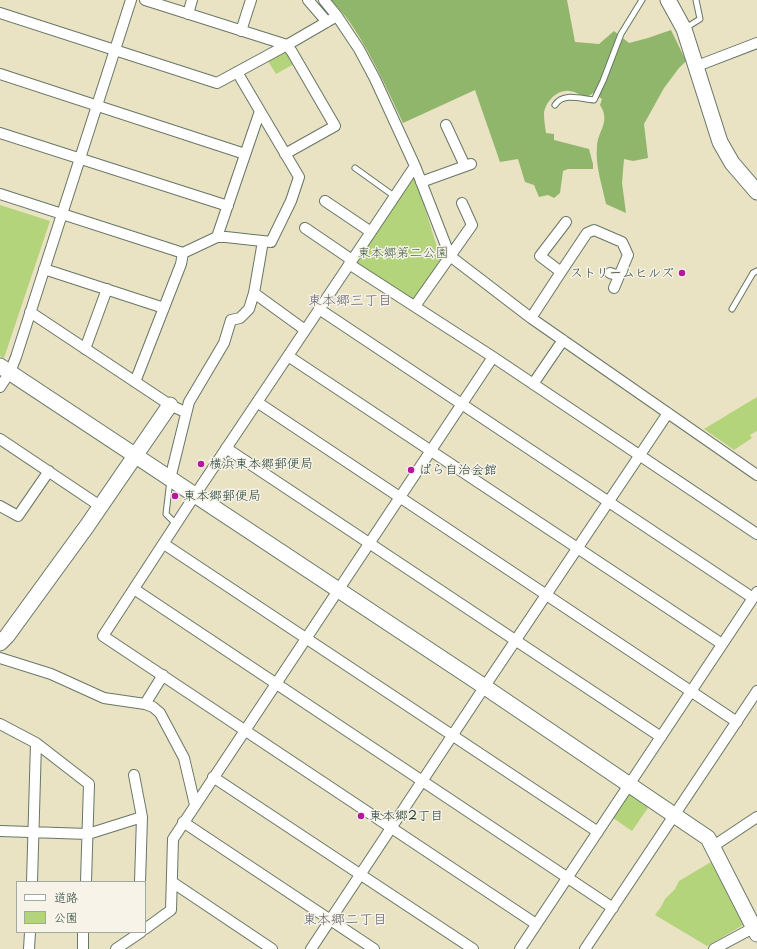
<!DOCTYPE html>
<html>
<head>
<meta charset="utf-8">
<style>
  body { margin:0 }
  #map { position:relative; width:757px; height:949px; overflow:hidden; background:#e9e3c3; font-family:"Playpen Sans","Klee One",sans-serif }
  canvas { display:block }
  .legend { position:absolute; left:16px; top:881px; width:130px; height:52px; box-sizing:border-box; background:#f7f3e8; border:1px solid #a1aaa0; margin:0; padding:5px 7px; list-style:none; font-size:12px; color:#1f3d34 }
  .legend li { display:flex; align-items:center; gap:8px; height:20px }
  .legend b { width:20px; border:1px solid #a1aaa0 }
</style>
</head>
<body>
<div id="map">
<canvas width="757" height="949"></canvas>
<ul class="legend">
<li><b style="height:5px;background:#fff"></b>道路</li>
<li><b style="height:11px;background:#b4d47b"></b>公園</li>
</ul>
</div>
<script>
const context = document.querySelector('canvas').getContext('2d');
context.lineJoin = 'round';
function paint(path, color) { context.fillStyle = color; context.fill(path, 'evenodd'); }
function strokePath(path, color, width, dash) { context.strokeStyle = color; context.lineWidth = width; context.lineCap = dash ? 'butt' : 'round'; context.setLineDash(dash || []); context.stroke(path); }
function label(font, color, halo, rows, align = 'center') {
  context.font = font + ' "Playpen Sans","Klee One",sans-serif'; context.lineWidth = 3; context.setLineDash([]); context.textBaseline = 'middle'; context.strokeStyle = halo; context.fillStyle = color; for (const [text, x, y, turn = 0] of rows) {
    context.save(); context.translate(x, y); context.rotate((+turn || 0) * Math.PI / 180); context.textAlign = isNaN(turn) ? turn : align; if (halo) context.strokeText(text, 0, 0); context.fillText(text, 0, 0); context.restore();
  }
}
const green = new Path2D(`
  M287 51 294 64 276 74 268 61Z
  M415 176 441 260 415 301 356 262Z
  M0 205 50 221 4 358 0 356Z
  M757 397V431L750 435 752 438 734 450 704 429Z
  M634 794 650 805 632 831 613 818 628 795Z
  M711 862 745 924 707 946 655 915 661 907 665 899 675 889 679 881Z`);
const forest = new Path2D(`
  M331 0H567L575 42 599 44 614 31 629 43 648 38 671 30 686 61 679 68 664 88 644 124 648 158 633 161 624 159 622 183 626 213 606 204C602 185 595 165 597 146 598 130 611 122 600 105L602 99 593 93C585 101 579 92 570 91 557 89 545 102 544 114 544 120 545 126 546 133L554 134V140L589 149 593 164V169H568L563 171 560 193 554 198 548 195 539 197 534 185 525 182 518 159 500 162 475 90 403 123C387 89 372 55 351 24 345 15 338 8 331 0Z`);
const lane = new Path2D(`
  M684 29 700 19 696 0
  M555 105C563 92 581 99 594 100L603 81 621 34 642 0
  M355 168 394 196
  M732 309 753 273 757 271
  M170 480 166 514 176 524`);
const street = new Path2D(`
  M145 0 287 45 292 52 335 126 285 154
  M308 0 327 22
  M0 13 217 83 287 45 337 16 324 0
  M188 14 192 0
  M337 16 359 49 375 79 415 166 450 256 531 318 757 475
  M241 31 251 0
  M697 66 757 43
  M0 74 245 154
  M446 125 465 166
  M0 133 228 206
  M415 166 195 495 103 636 536 924
  M421 182 471 164
  M0 194 183 253 217 237H226L271 242 291 201 299 177 237 72
  M325 201 371 232
  M305 228 352 260
  M217 237 260 111
  M349 264 493 357 757 534
  M44 269 164 308
  M561 272 587 233 594 230 622 242 628 255 614 288
  M610 273 619 276
  M254 293 305 330
  M415 306 472 225 462 203
  M319 309 753 598
  M30 312 170 405 185 412
  M531 318 561 272 540 256 566 222
  M85 349 107 289
  M288 356 722 644
  M135 382 181 264 183 253
  M533 384 563 340
  M0 387 10 372 16 357 131 0
  M257 402 737 722
  M0 439 100 506
  M226 448 661 737
  M170 479 189 402 224 343 231 320 240 318 249 309 254 293 263 241
  M0 506 18 516 49 471
  M164 544 598 832
  M134 589 613 908
  M0 658 51 674 104 698 145 704 153 707 160 713 184 758 195 805
  M145 704 163 675
  M0 724 36 743 89 784 86 882
  M134 775 142 817 140 882
  M213 777 473 949
  M183 822 374 949
  M0 831 88 834 142 817
  M712 847 757 817
  M32 882 36 743
  M172 882 272 949
  M145 929 171 910 173 839 493 357
  M29 949 30 932
  M83 949V932
  M116 949 141 932
  M311 949 491 677 668 413
  M520 949 757 592
  M585 949 757 691
  M714 949 753 928`);
const secondary = new Path2D(`
  M668 0 684 29 720 142 732 163 757 192
  M0 366 476 681 708 838 757 934
  M0 643 7 636 87 526 170 405`);
const markers = [
  [682,273,4,"#b5179e"],
  [201,464,4,"#b5179e"],
  [411,470,4,"#b5179e"],
  [175,496,4,"#b5179e"],
  [361,816,4,"#b5179e"]
];
const parkNames = [
  ["東本郷第二公園",403,253]
];
const poiNames = [
  ["ストリームヒルズ",674,273,"right"],
  ["横浜東本郷郵便局",209,464],
  ["ばら自治会館",419,470],
  ["東本郷郵便局",183,496],
  ["東本郷2丁目",369,816]
];
const neighbourhoodNames = [
  ["東本郷三丁目",350,301],
  ["東本郷二丁目",345,920]
];
paint(green, '#b4d47b');
paint(forest, '#8fb66b');
strokePath(lane, '#676', 7);
strokePath(street, '#676', 12);
strokePath(secondary, '#676', 17);
strokePath(lane, '#fff', 5);
strokePath(street, '#fff', 10);
strokePath(secondary, '#fff', 15);
for (const [x, y, r, color] of markers) { const dot = new Path2D(); dot.arc(x, y, r, 0, 2 * Math.PI); context.fillStyle = color; context.fill(dot); strokePath(dot, '#f7f3e8', 1.5); }
label('13px', '#3d5b42', '#f7f3e8', parkNames);
label('13px', '#1f3d34', '#f7f3e8', poiNames, 'left');
label('14px', '#646571', '#f7f3e8', neighbourhoodNames);
</script>
</body>
</html>
